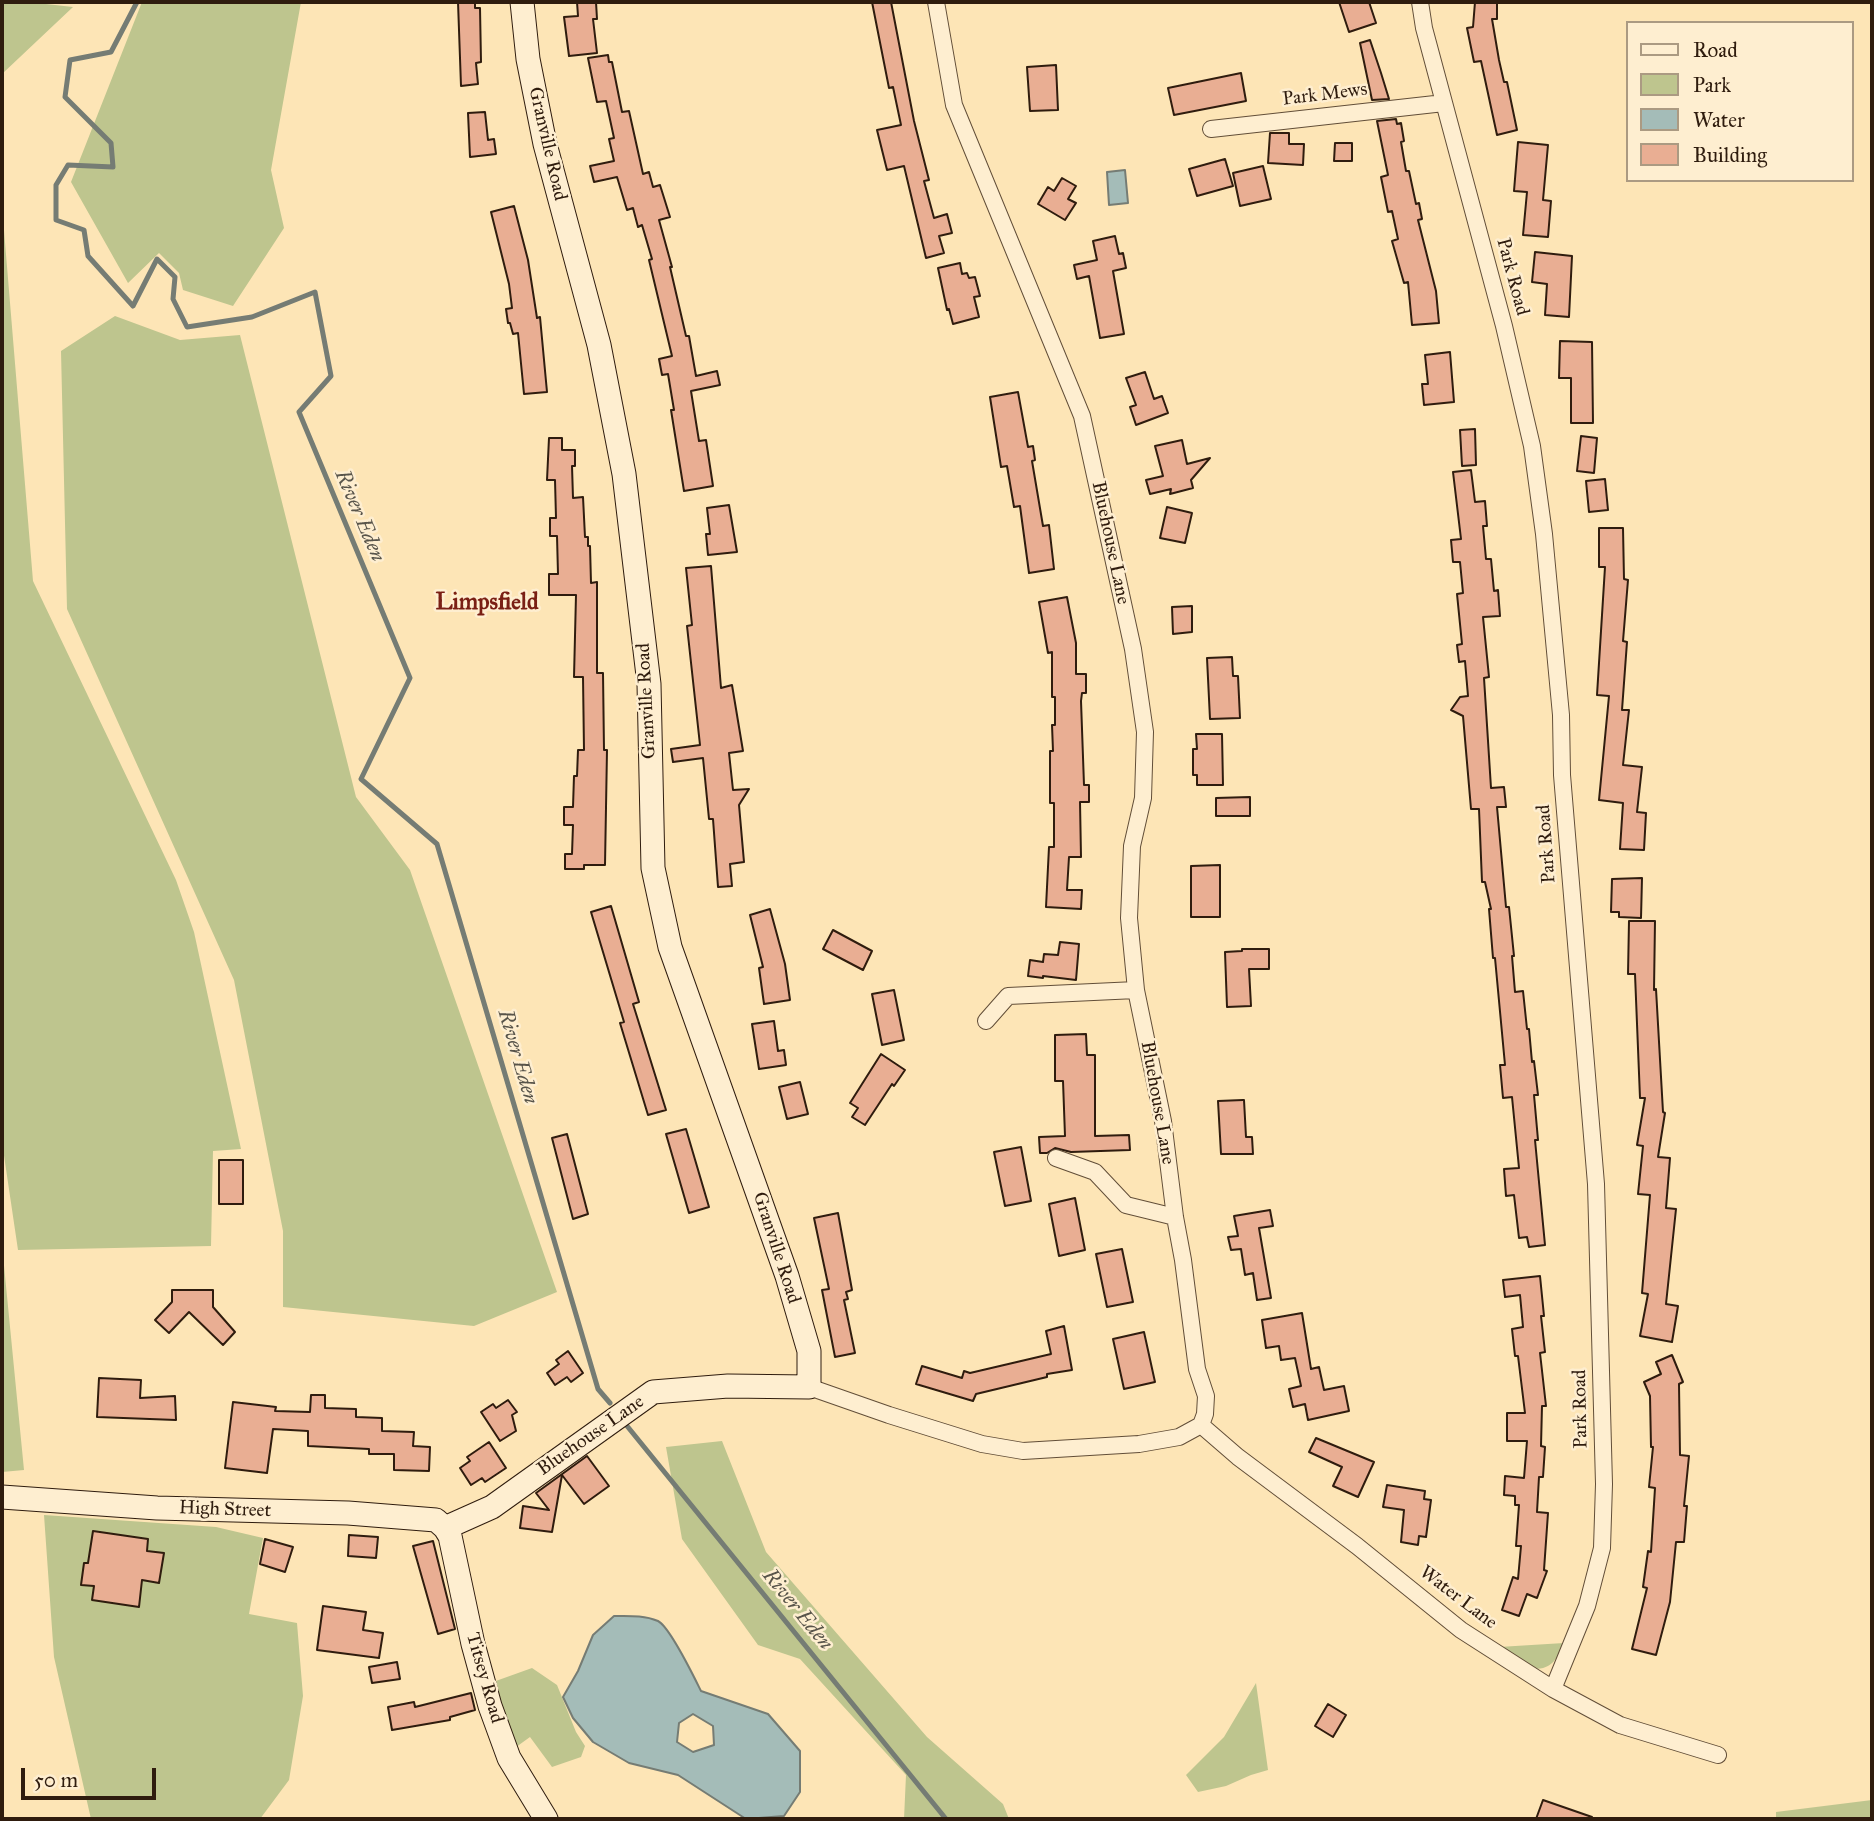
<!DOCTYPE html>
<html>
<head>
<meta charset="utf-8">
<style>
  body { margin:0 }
  #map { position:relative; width:1874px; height:1821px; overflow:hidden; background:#fde5b6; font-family:"IM FELL Great Primer",serif }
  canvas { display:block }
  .frame { position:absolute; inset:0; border:4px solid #2f1c0e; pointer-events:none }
  .legend { position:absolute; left:1626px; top:21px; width:228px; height:161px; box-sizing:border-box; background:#feeed0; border:2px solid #ab9a82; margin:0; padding:9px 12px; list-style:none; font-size:21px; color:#2f1c0e }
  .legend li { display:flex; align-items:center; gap:14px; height:35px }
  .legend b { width:35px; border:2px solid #ab9a82 }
  .scale { position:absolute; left:21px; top:1768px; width:135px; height:32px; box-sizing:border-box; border:4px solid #2f1c0e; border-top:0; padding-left:9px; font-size:21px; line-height:24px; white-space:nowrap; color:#2f1c0e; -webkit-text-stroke:5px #feeed0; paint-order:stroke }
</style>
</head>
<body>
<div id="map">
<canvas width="1874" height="1821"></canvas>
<div class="frame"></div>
<ul class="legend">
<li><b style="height:9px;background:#feeed0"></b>Road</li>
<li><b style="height:19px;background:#bec58e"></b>Park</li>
<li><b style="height:19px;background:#a4bcb8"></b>Water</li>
<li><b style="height:19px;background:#e9ae93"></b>Building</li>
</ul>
<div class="scale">50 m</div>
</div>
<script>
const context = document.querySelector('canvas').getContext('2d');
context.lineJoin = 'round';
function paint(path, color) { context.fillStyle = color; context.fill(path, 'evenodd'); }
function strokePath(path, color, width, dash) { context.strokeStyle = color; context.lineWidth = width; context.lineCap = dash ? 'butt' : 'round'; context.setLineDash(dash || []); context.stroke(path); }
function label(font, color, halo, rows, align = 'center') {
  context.font = font + ' "IM FELL Great Primer",serif'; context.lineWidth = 5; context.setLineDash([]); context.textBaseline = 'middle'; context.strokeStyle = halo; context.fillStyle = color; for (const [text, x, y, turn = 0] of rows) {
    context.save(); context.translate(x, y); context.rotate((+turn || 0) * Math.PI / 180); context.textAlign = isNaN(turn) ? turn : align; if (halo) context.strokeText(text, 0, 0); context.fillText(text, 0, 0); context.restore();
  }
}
const green = new Path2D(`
  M2 2H28L73 7 2 74Z
  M142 2H301L271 170 284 228 233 306 183 290 179 273 159 253 128 283 71 182Z
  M2 206 33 581 176 880 194 932 241 1149 213 1151 211 1246 18 1250 2 1142Z
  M115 316 180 340 240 335 356 797 410 870 557 1292 474 1326 283 1307V1231L234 980 67 609 61 351Z
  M2 1245 24 1470 2 1472Z
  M722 1441 766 1552 927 1737 1003 1804 1009 1819H904L906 1775 800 1659 758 1645 682 1539 666 1447Z
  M44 1515 216 1527 263 1538 249 1614 297 1623 303 1696 289 1780 260 1819H91L54 1657Z
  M1564 1643C1557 1658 1553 1669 1534 1669L1499 1647Z
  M532 1668 557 1685 576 1732 585 1746 581 1757 552 1767 530 1737 512 1750 493 1682Z
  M1256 1683 1268 1770 1251 1775 1226 1786 1198 1792 1186 1775 1224 1737Z
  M1872 1800V1819H1776V1812Z`);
const water = new Path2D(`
  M1125 170 1128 203 1109 205 1107 172Z
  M614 1616C629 1616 644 1615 658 1621 670 1627 694 1677 701 1691L768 1714 800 1751V1792L784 1816 746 1819 678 1775 629 1763 593 1742 573 1718 563 1697 578 1671 593 1635ZM693 1714 713 1726 714 1745 693 1752 677 1742 679 1723Z`);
const stream = new Path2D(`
  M137 2 111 52 70 60 65 97 111 143 113 167 68 165 56 185V220L84 230 88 256 133 306 157 259 175 277 173 299 187 327 252 317 315 292 331 376 299 412 410 678 361 779 437 844 598 1389 610 1403
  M623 1421 946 1819`);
const building = new Path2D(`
  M458 2H475V8H480L481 62 476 63 478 84 461 86Z
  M577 2H596L597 19H593L597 53 569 56 564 17 578 16Z
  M872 2H891L914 121 929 180 924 181 934 218 947 214 952 233 939 236 944 253 926 258 904 166 887 170 877 130 901 125 893 87 889 88Z
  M1339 2H1369L1376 23 1349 32Z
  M1475 2H1497V19H1492L1499 60 1504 82H1507L1517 130 1497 135 1481 61 1474 62 1467 28 1473 27Z
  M1370 40 1381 73 1389 99 1372 100 1360 43Z
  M608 55 609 62H612L622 112 629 111 643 174 649 172 653 187 660 185 670 217 659 220 672 267H670L686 336H689L696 376 717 371 720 385 691 391 699 441 706 440 713 486 684 491 671 410H674L668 374 662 375 659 359 672 356 649 260 652 259 642 225 638 227 633 208 627 210 617 177 594 182 590 166 614 161 609 139 614 138 606 101 597 102 588 58Z
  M1056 65 1058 110 1030 111 1027 67Z
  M1241 73 1246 101 1174 115 1168 88Z
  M485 112 488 140 494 139 496 154 470 157 468 113Z
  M1396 119 1397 124 1401 123 1404 141 1401 142 1406 171H1409L1416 204 1419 203 1422 219 1418 220 1436 291 1439 323 1412 325 1408 282 1404 283 1392 241 1398 239 1392 211 1388 212 1381 177 1388 175 1377 121Z
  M1270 133H1289V144H1304L1303 165 1268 163Z
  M1518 142 1548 145 1543 200 1551 201 1548 237 1523 235 1527 192 1514 191Z
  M1335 143H1352V161H1334Z
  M1225 159 1233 186 1197 196 1189 169Z
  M1263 166 1271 199 1240 206 1233 173Z
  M1062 178 1076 186 1068 199 1076 203 1065 220 1038 204 1048 187 1054 191Z
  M514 206 528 260 537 318 540 317 547 392 524 394 518 333 513 334 510 323H508L506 309 512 308 509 284 491 212Z
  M1115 236 1119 254 1123 253 1126 268 1113 271 1124 334 1100 338 1089 276 1077 279 1074 265 1097 260 1093 241Z
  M1535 252 1572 256 1569 317 1545 315 1547 284 1532 282Z
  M960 263 962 274 967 273 969 278 975 277 980 296 974 297 979 317 953 324 949 309 947 310 938 268Z
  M1560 341 1592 342 1593 423H1571V378H1559Z
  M1450 352 1454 402 1424 405 1422 384H1428L1425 355Z
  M1145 372 1154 399 1162 396 1168 413 1136 425 1130 407 1136 405 1126 378Z
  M1018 392 1028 447 1033 446 1035 460 1032 461 1043 526 1049 525 1054 569 1029 573 1020 506 1014 507 1007 466 1001 467 990 397Z
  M1475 429 1476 465 1462 466 1460 430Z
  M1581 436 1597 438 1594 473 1577 471Z
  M549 438H562V450H575V466H572L573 498 583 497 585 537H588V546H590L591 583 597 582V673H603L604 750H607L605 865H584V869H565V854H572L573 825H564V807H573L574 776H577L578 750H584L583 677H574L576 595H549V574H558L557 536H550V518H556L555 480H547Z
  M1182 440 1187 464 1210 458 1191 480 1193 488 1170 494 1171 489 1150 494 1146 480 1163 476 1155 446Z
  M1471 470 1475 502 1485 501 1487 526H1483L1486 559H1491L1494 591 1498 590 1500 616 1483 617 1489 677 1484 678 1491 788 1504 787 1506 807H1497L1506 907H1509L1514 956H1512L1515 992 1523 991 1527 1029H1529L1532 1062 1534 1061 1538 1095H1534L1538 1140H1535L1545 1245 1529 1247 1527 1237 1519 1238 1514 1195 1506 1196 1504 1169 1519 1168 1512 1097 1503 1098 1500 1065H1505L1495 958H1493L1489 909H1491L1485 882H1482L1479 809H1471L1463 716 1451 710 1460 697 1468 696 1465 661 1459 662 1457 645 1462 644 1457 594 1463 593 1460 562H1453L1451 540 1461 539 1453 472Z
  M1605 479 1608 510 1589 512 1586 481Z
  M729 505 737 552 708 555 706 534H710L707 508Z
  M1167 507 1192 513 1185 543 1160 538Z
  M1599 528H1623L1624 579 1628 580 1623 641 1627 642 1622 710H1629L1623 765 1642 767 1637 812 1646 813 1644 850 1620 849 1623 803 1599 800 1609 696 1597 695 1605 567H1599Z
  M711 566 721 688 732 685 743 751 729 753 733 790 749 789 739 805 744 862 730 864 732 886 718 887 713 819H709L703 758 673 762 671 749 700 745 687 626 692 625 686 568Z
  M1067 597 1076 643V674H1086V693H1082L1081 701 1084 785H1089V802H1080L1081 857H1069L1067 890H1082L1081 909 1046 907 1049 847H1054V803H1050V751H1053L1052 725H1055V697H1052V652L1048 653 1039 602Z
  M1192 606V632L1173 634 1172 607Z
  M1232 657 1233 676H1238L1240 718 1210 719 1207 658Z
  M1196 734H1222L1223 785H1197V775H1193V749H1197Z
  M1250 797V816H1216V798Z
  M1220 865V917H1191V866Z
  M1642 878 1641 918 1619 917V912H1611L1612 879Z
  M611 906 639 1002 633 1004 666 1110 648 1115 620 1023 624 1022 591 912Z
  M770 909 785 964 790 1000 764 1004 759 968 763 967 750 915Z
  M1629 921H1655L1654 990 1656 989 1663 1112 1665 1113 1658 1157 1670 1158 1666 1208 1676 1209 1666 1304 1678 1306 1672 1342 1640 1336 1648 1294 1642 1293 1650 1195 1638 1194 1643 1146 1637 1145 1645 1098H1640L1635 974H1628Z
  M833 930 872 951 863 970 823 949Z
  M1060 942 1079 944 1076 980 1043 976V978L1028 976 1030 960 1043 962 1044 954 1058 955Z
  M1242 949H1269V969H1249L1251 1006 1227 1007 1225 952 1242 951Z
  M894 990 904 1040 882 1045 872 994Z
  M774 1021 778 1051 784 1050 786 1065 759 1069 752 1024Z
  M1086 1034 1087 1055H1095V1136L1129 1135 1130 1150 1071 1152 1055 1148 1047 1153H1040L1039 1137 1065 1136 1063 1081H1055V1035Z
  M881 1054 905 1070 894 1086 892 1084 865 1125 852 1117 858 1108 850 1103Z
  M800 1082 808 1114 787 1119 779 1087Z
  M1243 1100H1244L1246 1137H1252L1253 1154H1221L1218 1101Z
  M686 1129 709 1207 689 1213 666 1134Z
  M567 1134 588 1214 573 1219 552 1138Z
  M1021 1147 1031 1201 1005 1206 994 1152Z
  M219 1160H243V1204H219Z
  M1075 1198 1085 1250 1059 1256 1049 1204Z
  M1270 1210 1273 1226 1259 1228 1271 1298 1257 1300 1253 1273 1245 1275 1241 1249 1231 1250 1228 1237 1238 1236 1234 1216Z
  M838 1213 852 1290 846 1292 848 1299 844 1300 855 1353 835 1357 822 1290 829 1289 814 1218Z
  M1122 1249 1133 1302 1107 1307 1096 1254Z
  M1540 1276 1544 1316H1541L1545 1352 1540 1353 1546 1406H1542L1541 1446 1545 1447 1543 1477H1539L1537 1512 1548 1513 1544 1570 1547 1571 1537 1598 1527 1594 1519 1616 1502 1610 1513 1577 1518 1579 1521 1546H1516L1519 1505H1515V1496L1504 1495 1505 1476 1524 1478 1527 1441H1507V1413H1525L1518 1356H1515L1512 1329 1523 1327 1520 1295 1505 1297 1503 1280Z
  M172 1290H213V1307L235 1332 223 1345 189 1312 169 1333 155 1320 172 1302Z
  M1302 1313 1311 1369 1319 1367 1324 1390 1344 1386 1349 1411 1308 1420 1305 1404 1293 1407 1289 1389 1301 1386 1295 1358 1281 1360 1279 1346 1266 1348 1262 1320Z
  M1064 1326 1072 1370 1047 1374V1377L976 1394 973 1401 916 1384 922 1366 962 1378 964 1371 970 1373 1051 1354 1046 1331Z
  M1144 1332 1155 1382 1124 1389 1113 1339Z
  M568 1351 583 1373 571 1382 567 1377 555 1385 547 1373 559 1364 556 1360Z
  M1672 1355 1683 1382 1679 1384 1680 1455 1689 1456 1684 1506H1687L1684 1542H1676L1670 1602 1656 1655 1632 1649 1647 1588 1643 1587 1648 1551 1651 1552 1655 1488 1649 1487 1653 1447H1651L1650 1396 1644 1382 1661 1374 1656 1362Z
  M99 1378 141 1380 140 1398 175 1396 176 1420 97 1417Z
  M311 1395H325V1408L356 1409V1417L382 1418V1431L414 1432 413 1446 430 1447 429 1471 394 1470V1454H369V1449L308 1446V1431L273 1429 267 1473 225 1468 233 1402 276 1407 275 1411 310 1412Z
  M508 1400 517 1412 512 1415 516 1431 500 1441 481 1412 493 1404 496 1408Z
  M1316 1438 1374 1462 1358 1497 1333 1486 1342 1467 1309 1452Z
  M489 1442 506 1468 485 1482 482 1478 471 1485 460 1468 470 1461 467 1457Z
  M587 1456 609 1486 584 1504 562 1475 552 1532 520 1528 523 1506 549 1510 536 1493Z
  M1387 1485 1425 1491 1424 1499 1431 1500 1426 1537 1419 1536 1418 1545 1401 1542 1404 1510 1383 1507Z
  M93 1531 148 1539 147 1551 164 1553 159 1583 142 1580 139 1607 92 1600 94 1586 81 1585 84 1563H88Z
  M349 1535 378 1537 376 1558 348 1556Z
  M265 1539 293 1547 285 1572 260 1564Z
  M433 1541 455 1629 438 1634 413 1546Z
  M323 1606 366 1612 363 1630 383 1633 379 1658 317 1650Z
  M397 1662 400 1679 372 1683 369 1667Z
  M471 1693 475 1710 450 1717V1720L392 1730 388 1707 414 1702 415 1707Z
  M1328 1704 1346 1715 1333 1737 1315 1726Z
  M1543 1800 1592 1817 1591 1819H1536Z`);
const street = new Path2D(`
  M1420 2 1424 28 1504 326 1532 446 1544 534 1561 715 1562 775 1596 1184 1604 1484 1602 1548 1587 1606 1553 1689
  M1211 129 1444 103
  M986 1021 1008 996 1136 990
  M1056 1158 1095 1172 1126 1205 1175 1217
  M809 1387 889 1415 982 1444 1023 1451 1139 1444 1179 1437 1201 1425 1205 1414 1206 1396 1197 1369 1183 1260 1175 1217 1163 1121 1136 990 1129 918 1132 846 1143 798 1145 732 1133 649 1082 416 954 105 936 2
  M1201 1425 1238 1457 1357 1546 1461 1630 1553 1689 1620 1725 1718 1755`);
const secondary = new Path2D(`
  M2 1497 157 1508 348 1513 436 1520 445 1528 450 1536 473 1644 490 1706 509 1758 546 1819
  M445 1528 492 1507 653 1392 728 1386 809 1387V1351L787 1276 670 947 653 868 649 684 624 474 599 345 545 144 528 59 522 2`);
const streetNames = [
  ["Park Mews",1325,95,-7],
  ["Granville Road",547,144,77],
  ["Park Road",1512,277,75],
  ["Bluehouse Lane",1110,543,78],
  ["Granville Road",647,701,-93],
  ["Park Road",1547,844,-94],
  ["Bluehouse Lane",1157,1103,80],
  ["Granville Road",776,1248,72],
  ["Park Road",1581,1409,-91],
  ["Bluehouse Lane",591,1436,-35],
  ["High Street",225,1510,2],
  ["Water Lane",1458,1598,37],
  ["Titsey Road",484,1678,74]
];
const waterNames = [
  ["River Eden",359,516,67],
  ["River Eden",517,1057,74],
  ["River Eden",797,1610,51]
];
const quarterNames = [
  ["Limpsfield",487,603]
];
paint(green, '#bec58e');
paint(water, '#a4bcb8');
strokePath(water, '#757c74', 2);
strokePath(stream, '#757c74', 5);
paint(building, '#e9ae93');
strokePath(building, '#2f1c0e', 2);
strokePath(street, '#624e38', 18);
strokePath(secondary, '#2f1c0e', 25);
strokePath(street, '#feeed0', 16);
strokePath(secondary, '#feeed0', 23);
label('19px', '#2f1c0e', '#feeed0', streetNames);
label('italic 21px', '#58544a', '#feeed0', waterNames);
label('bold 23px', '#7a1f14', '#feeed0', quarterNames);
</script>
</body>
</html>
